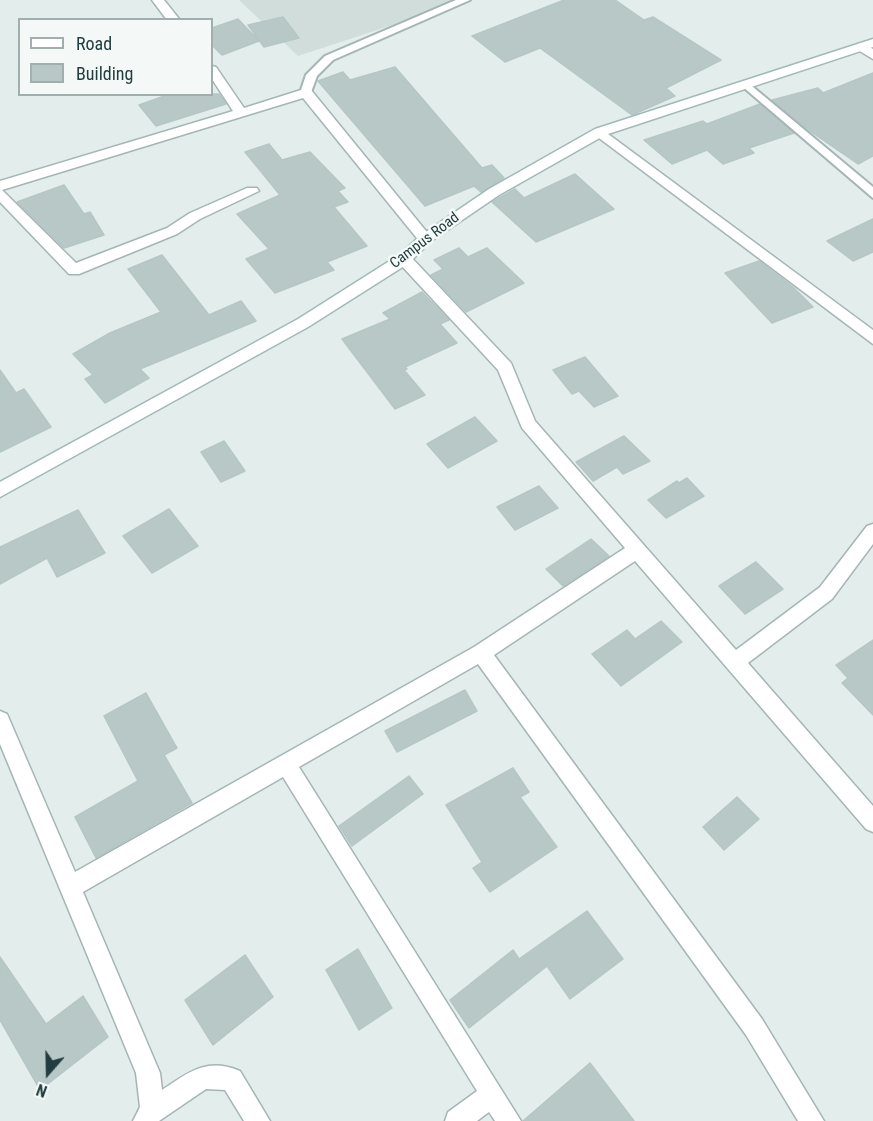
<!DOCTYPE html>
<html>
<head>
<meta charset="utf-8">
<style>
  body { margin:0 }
  #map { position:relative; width:873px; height:1121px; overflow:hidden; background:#e3edec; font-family:"Roboto Condensed",sans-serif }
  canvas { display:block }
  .legend { position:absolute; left:18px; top:18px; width:195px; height:78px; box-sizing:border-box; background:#f4f9f8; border:2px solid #a0aeae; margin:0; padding:8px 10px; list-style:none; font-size:18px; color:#223d3f }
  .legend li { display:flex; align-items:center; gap:12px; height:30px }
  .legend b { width:30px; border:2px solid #a0aeae }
  .north { position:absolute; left:18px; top:1043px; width:60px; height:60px; -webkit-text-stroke:4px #f4f9f8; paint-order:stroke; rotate:200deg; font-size:16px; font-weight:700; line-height:24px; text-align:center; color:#223d3f }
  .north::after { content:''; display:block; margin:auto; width:21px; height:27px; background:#223d3f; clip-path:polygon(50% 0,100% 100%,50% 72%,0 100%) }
</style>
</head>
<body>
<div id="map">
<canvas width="873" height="1121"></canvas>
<ul class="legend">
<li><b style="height:8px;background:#fff"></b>Road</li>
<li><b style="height:16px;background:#b8c8c6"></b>Building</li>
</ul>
<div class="north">N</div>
</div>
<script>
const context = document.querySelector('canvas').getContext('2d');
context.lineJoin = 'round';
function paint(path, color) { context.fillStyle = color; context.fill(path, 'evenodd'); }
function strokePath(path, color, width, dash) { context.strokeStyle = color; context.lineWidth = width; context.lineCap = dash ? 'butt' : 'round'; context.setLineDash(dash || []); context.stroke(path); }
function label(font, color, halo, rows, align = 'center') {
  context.font = font + ' "Roboto Condensed",sans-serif'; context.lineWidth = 5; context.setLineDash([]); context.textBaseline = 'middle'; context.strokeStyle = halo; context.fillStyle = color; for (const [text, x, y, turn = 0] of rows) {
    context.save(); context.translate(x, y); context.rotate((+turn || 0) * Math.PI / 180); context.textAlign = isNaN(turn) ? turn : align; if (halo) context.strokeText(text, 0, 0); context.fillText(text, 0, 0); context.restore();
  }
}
const built = new Path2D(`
  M239 0H468L298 56Z`);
const building = new Path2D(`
  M564 0H615L644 20 653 17 721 60 666 88 675 96 632 115 540 48 505 62 472 36Z
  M283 17 299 38 264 47 248 25Z
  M238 19 259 41 222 55 212 45V28Z
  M395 67 482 168 492 165 504 178 481 192 474 186 425 206 318 81 343 72 350 80Z
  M873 73V156L858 164 807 129 772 100 818 88 823 93Z
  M170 94H219L226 104 156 126 139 105Z
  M760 104 794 133 749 148 754 153 723 164 707 150 672 164 644 140 703 121 707 124Z
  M269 144 282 160 310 152 345 188 338 191 348 202 334 207 367 246 327 262 334 270 275 293 246 259 269 249 237 214 280 195 245 152Z
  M575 174 614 209 536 242 492 202 515 189 524 198Z
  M64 185 84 214 90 212 104 235 64 248 17 202Z
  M873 219V252L853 261 827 241Z
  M459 248 468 257 487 248 524 283 466 312 431 275 443 269 434 260Z
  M162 255 209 315 241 301 256 321 140 369 149 378 105 403 85 379 93 375 73 354 110 333 161 312 128 269Z
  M759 261 793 287 813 307 772 323 725 273Z
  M422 292 449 320 440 324 457 343 405 367 407 369 404 370 425 395 395 409 342 339 390 319 383 313Z
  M585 357 618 396 594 407 579 391 572 394 553 370Z
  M0 370 16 393 24 389 51 427 0 452Z
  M475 417 497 441 448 468 427 444Z
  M624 436 650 461 623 474 617 467 593 481 576 462Z
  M224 441 245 471 221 482 201 452Z
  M687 478 704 496 666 518 648 500 677 481 679 483Z
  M539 486 558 508 515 530 497 507Z
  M169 509 198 546 152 573 123 536Z
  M78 510 105 553 57 577 47 558 0 584V547Z
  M591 539 609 556 563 586 546 569Z
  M756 562 783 589 745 614 719 586Z
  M661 621 682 642 621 686 592 654 627 630 635 639Z
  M873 640V715L842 683 848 678 836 665Z
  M465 690 477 711 397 752 385 731Z
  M146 693 177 748 164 755 192 803 96 858 75 817 138 781 104 716Z
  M513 768 529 792 520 797 557 847 490 892 473 868 482 862 446 805Z
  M409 776 423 794 352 846 339 826Z
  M737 797 759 819 724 850 703 827Z
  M587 911 623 959 570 999 547 966 469 1028 450 1000 513 950 519 959Z
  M358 949 392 1008 359 1030 326 970Z
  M245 955 273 997 213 1045 185 1000Z
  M0 957 46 1024 83 996 108 1037 40 1090 0 1020Z
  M590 1063 634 1121H523Z`);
const lane = new Path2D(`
  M456 0H470L333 60 317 76 310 95 300 93 306 75 325 56Z
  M747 82 873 187V198L743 87 741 85Z`);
const street = new Path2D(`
  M152 0H164L180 20H167Z
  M862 43 873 49V59L858 50V44Z
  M212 66 216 67 244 108 301 90H311L430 236 432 239 430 242H420L303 98 2 190 76 263 167 228 190 213 247 188H257L259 191 200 219 177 234 79 274H69L0 202V181L233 111 212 79Z
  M600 128 873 330V344L595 135 593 132Z
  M404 254 409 255 511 363 535 421 736 650 820 587 867 526 873 524V544L832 599 748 663 873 806V832L866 829 635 561 494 655 762 1019 824 1121H798L746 1035 478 664 299 767 521 1121H495L489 1112 477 1121H445L448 1112 477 1091 283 777 83 892 160 1073 162 1090C189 1072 207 1057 240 1071L270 1121H244L225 1090 206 1089 159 1121H133L140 1107 136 1073 0 744V711L7 714 75 872 474 647 625 548 522 428 498 370 399 263 397 259 399 255Z`);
const secondary = new Path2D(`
  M873 39V47L605 135 499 195 430 242 409 263 308 327 0 497V482L298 319 399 255 420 236 489 189 595 129Z`);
const streetNames = [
  ["Campus Road",425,241,-37]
];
paint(built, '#d1dddb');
paint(building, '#b8c8c6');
strokePath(building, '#b5c7c5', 1.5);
strokePath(lane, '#a5b5b5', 4);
strokePath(street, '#a5b5b5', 3);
strokePath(secondary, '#a1b9b8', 3);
paint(lane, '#fff');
paint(street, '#fff');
paint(secondary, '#fff');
label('15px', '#223d3f', '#f4f9f8', streetNames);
</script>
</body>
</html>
